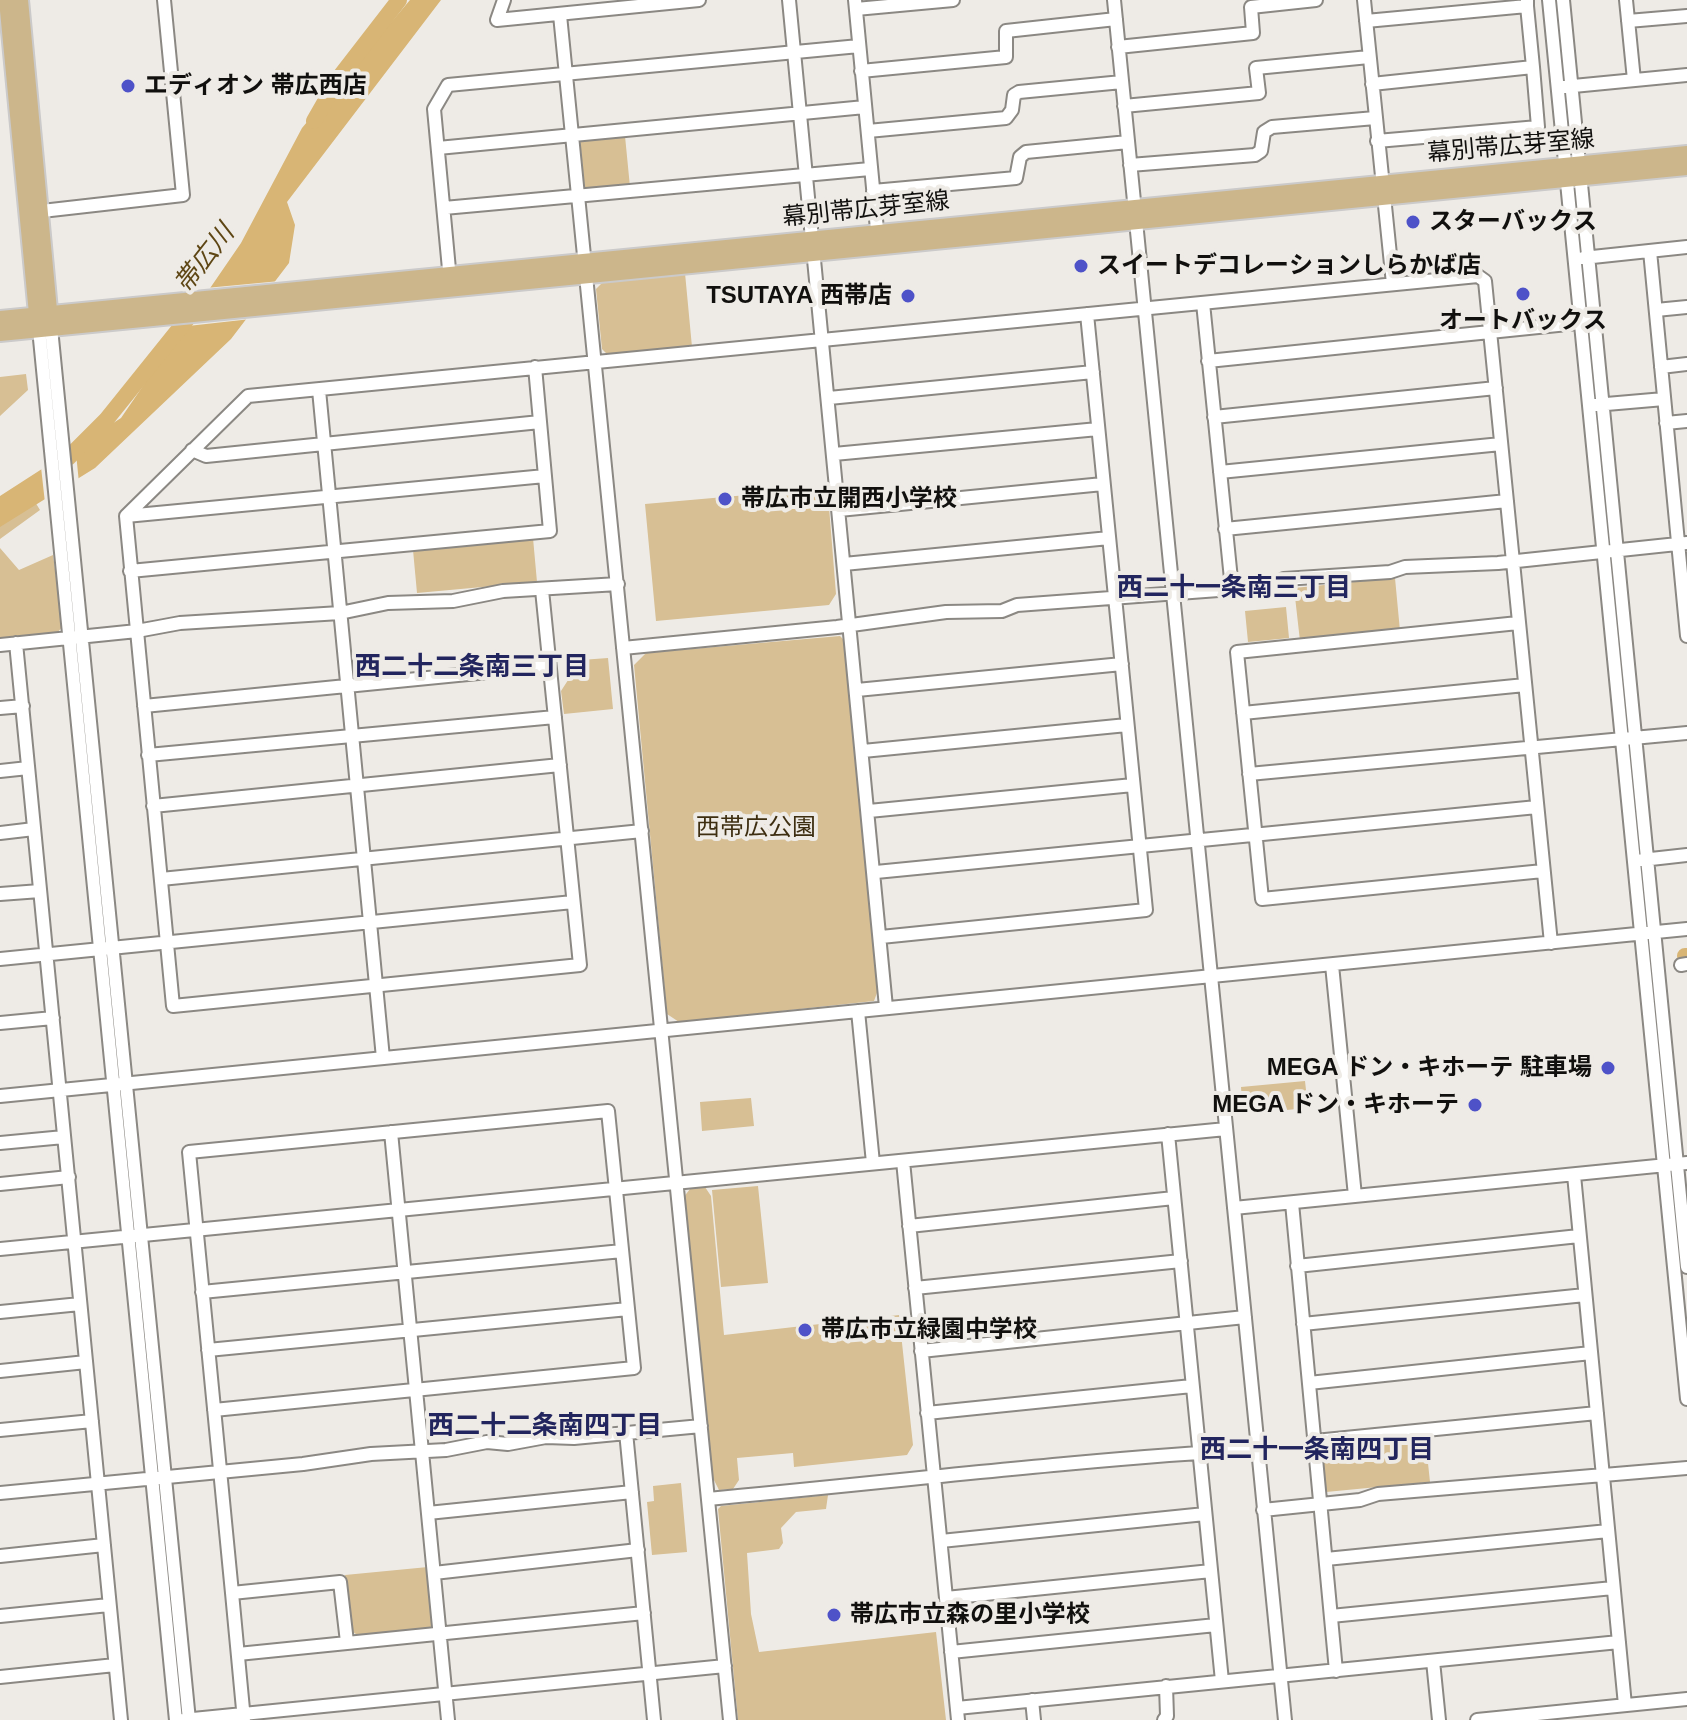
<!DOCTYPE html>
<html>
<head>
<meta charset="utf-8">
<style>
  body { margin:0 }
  canvas { display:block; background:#eeebe6 }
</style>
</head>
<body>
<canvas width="1687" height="1720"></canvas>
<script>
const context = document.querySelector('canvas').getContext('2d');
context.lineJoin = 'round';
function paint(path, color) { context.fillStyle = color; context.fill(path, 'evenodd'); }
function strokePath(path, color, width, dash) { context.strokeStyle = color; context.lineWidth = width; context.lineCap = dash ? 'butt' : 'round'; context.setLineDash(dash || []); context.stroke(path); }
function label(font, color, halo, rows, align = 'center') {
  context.font = font + ' Arial,"Noto Sans JP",sans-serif'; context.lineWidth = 8; context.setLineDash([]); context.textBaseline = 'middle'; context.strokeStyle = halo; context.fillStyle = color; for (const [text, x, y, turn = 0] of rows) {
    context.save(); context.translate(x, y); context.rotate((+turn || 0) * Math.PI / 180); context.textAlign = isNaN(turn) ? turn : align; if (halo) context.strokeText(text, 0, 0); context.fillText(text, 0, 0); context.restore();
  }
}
const green = new Path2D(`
  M625 136 630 187 585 191 580 140Z
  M685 273 692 347 608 355 602 349 596 289 604 281Z
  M26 374 28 390 0 416V377Z
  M815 489 829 507 836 594 829 605 656 621 645 504Z
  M32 497 40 510 0 539V518Z
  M533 538 537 582 417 593 413 550Z
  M0 548 19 570 53 555 63 626 57 633 0 639Z
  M1395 578 1400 631 1300 641 1294 588Z
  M1286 607 1289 638 1248 642 1245 611Z
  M840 636 845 641 878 990 874 1001 679 1022 667 1014 634 665 646 653Z
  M608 658 613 709 564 714 561 691 581 660Z
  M1305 1081 1308 1108 1243 1114 1241 1087Z
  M751 1098 754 1126 702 1131 700 1102Z
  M758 1186 768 1283 721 1287 712 1190Z
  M705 1187 711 1196 724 1335 899 1315 913 1445 907 1455 794 1467 793 1453 737 1458 739 1480 733 1489 719 1490 713 1478 683 1198 690 1189Z
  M1425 1435 1430 1482 1326 1492 1321 1445Z
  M681 1483 687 1552 652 1555 647 1502 654 1501 653 1486Z
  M828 1495 826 1509 796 1512 781 1528 783 1543 779 1549 747 1553 751 1614 759 1652 936 1632 946 1720H738L718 1509 721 1506Z
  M428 1567 435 1621 429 1629 359 1636 350 1630 345 1575Z`);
const water = new Path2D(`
  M410 0H441L287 202 295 225 289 263 231 339 95 468 0 527V496L121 418 241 243 302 128Z`);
const pier = new Path2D(`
  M280 281 251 319 179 327 206 288Z
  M75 443 79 483 45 503 41 467Z`);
const river = new Path2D(`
  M314 121 338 79 399 0
  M68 458 106 420 196 308
  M1685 956H1687`);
const minor = new Path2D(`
  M504 0 497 20 699 0
  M789 0 886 1007
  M855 0 878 240
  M1114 0 1285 1720
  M1364 0 1393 284
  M1549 0 1687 1399
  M1563 0 1687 1267
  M1626 0 1634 80
  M856 9 953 0
  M560 15 730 1720
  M1366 21 1527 6V0
  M1628 21 1687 16
  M1118 47 1253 33 1251 7 1316 0
  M861 71 1006 57V31L1116 19
  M1372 84 1533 67 1527 6
  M1563 87 1687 75
  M1124 106 1259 93 1256 68 1369 57
  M868 131 1006 118 1012 110 1014 95 1019 92 1122 82
  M1377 141 1538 127 1533 67
  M438 148 865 107
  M1130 165 1255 155 1261 151 1264 132 1272 127 1375 118
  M873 191 1016 178 1020 157 1026 152 1128 142
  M444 208 870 169
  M42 211 183 195 164 0
  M1650 251 1687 636
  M1583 258 1687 247
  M450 280 434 109 448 85 859 46
  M1203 303 1232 589
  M1656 310 1687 307
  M51 328 189 1720
  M39 329 176 1720
  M1208 361 1587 322
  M1661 367 1687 364
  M319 390 383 1058
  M829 398 1093 372
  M1595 405 1664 399
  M1214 417 1496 388
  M1666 423 1687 421
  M192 450 206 456 540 422
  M834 454 1098 429
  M1220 472 1501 444
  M839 510 1103 484
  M126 516 545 476
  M1225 529 1507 501
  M844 564 1109 538
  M130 571 550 531 535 367
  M542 590 580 965 173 1006 126 516 248 396 1478 276 1485 281 1551 943
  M1518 623 1237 652 1262 899 1543 871
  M16 643 121 1720
  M0 645 137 631 180 623 340 613 388 603 453 601 503 591 618 584
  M623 648 837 627 946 612 1002 611 1017 605 1232 589 1274 584 1284 579 1390 572 1405 567 1498 563 1687 543
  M857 690 1122 664
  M144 706 549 666
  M0 708 23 706
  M1243 713 1525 685
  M863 751 1127 725
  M148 755 555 717
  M0 771 28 768
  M1249 774 1687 733
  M153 806 560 765
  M869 811 1133 785
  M0 833 34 829
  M1642 860 1687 855
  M876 872 1537 807
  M161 879 642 831
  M0 894 40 891
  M881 937 1146 910 1087 314
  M0 959 573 902
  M1332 965 1355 1196
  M1681 965 1687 964
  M858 1011 873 1163
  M0 1023 53 1018
  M0 1096 1687 929
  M391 1132 448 1720
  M1168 1134 1222 1681
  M0 1143 64 1137
  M903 1161 958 1720
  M1574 1175 1625 1705
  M0 1184 69 1177
  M1292 1203 1336 1671
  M1234 1208 1687 1163
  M909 1226 1174 1198
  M0 1249 1226 1129
  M1297 1266 1579 1236
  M915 1288 1181 1261
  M202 1292 622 1251
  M0 1312 80 1304
  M1303 1324 1585 1295
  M208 1350 628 1309
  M921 1351 1245 1317
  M0 1371 86 1362
  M1309 1383 1591 1353
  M214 1410 634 1368 608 1111 189 1152 232 1593 244 1720
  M927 1413 1192 1386
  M0 1430 92 1421
  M626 1432 654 1720
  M1315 1441 1597 1413
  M0 1493 303 1464 371 1454 446 1450 487 1442 508 1444 546 1437 574 1438 701 1426
  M708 1499C892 1482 1073 1460 1258 1449
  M1263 1510 1360 1500 1378 1494 1687 1468
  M428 1513 632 1492
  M941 1541 1205 1514
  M0 1556 104 1545
  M1326 1559 1608 1531
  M434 1573 638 1550
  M232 1593 340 1582 347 1642
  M946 1598 1211 1571
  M0 1616 109 1605
  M1331 1616 1613 1588
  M951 1652 1216 1625
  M238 1654 644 1613
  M1433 1661 1439 1720
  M0 1677 115 1665
  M1032 1700 1034 1720
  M957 1708 1619 1642
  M183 1720 725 1666
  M1164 1720 1167 1716 1166 1686
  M1477 1720 1687 1699`);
const major = new Path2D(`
  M7 0 38 324
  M20 0 50 321
  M0 319 1687 154
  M0 333 1687 167`);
const markers = [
  [128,86,8,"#4e52c8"],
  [1413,222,8,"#4e52c8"],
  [1081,266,8,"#4e52c8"],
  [1523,294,8,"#4e52c8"],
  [908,296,8,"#4e52c8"],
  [725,499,8,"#4e52c8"],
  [1608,1068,8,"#4e52c8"],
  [1475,1105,8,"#4e52c8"],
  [805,1330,8,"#4e52c8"],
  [834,1615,8,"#4e52c8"]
];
const poiNames = [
  ["エディオン 帯広西店",144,86],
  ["スターバックス",1429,222],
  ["スイートデコレーションしらかば店",1097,266],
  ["TSUTAYA 西帯店",892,296,"right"],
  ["オートバックス",1523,321,"center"],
  ["帯広市立開西小学校",741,499],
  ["MEGA ドン・キホーテ 駐車場",1592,1068,"right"],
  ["MEGA ドン・キホーテ",1459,1105,"right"],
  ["帯広市立緑園中学校",821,1330],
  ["帯広市立森の里小学校",850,1615]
];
const streetNames = [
  ["幕別帯広芽室線",1511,147,-5],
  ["幕別帯広芽室線",866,210,-6]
];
const parkNames = [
  ["西帯広公園",756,828]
];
const waterNames = [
  ["帯広川",205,259,-52]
];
const neighbourhoodNames = [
  ["西二十一条南三丁目",1234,589],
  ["西二十二条南三丁目",472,668],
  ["西二十二条南四丁目",545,1427],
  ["西二十一条南四丁目",1317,1451]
];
paint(green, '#d7bf94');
paint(water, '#d8b575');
paint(pier, '#eeebe6');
strokePath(river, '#d8b575', 16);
strokePath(minor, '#8b8883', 16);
strokePath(major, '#cbcaca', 20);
strokePath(minor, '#fff', 12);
strokePath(major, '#ccb68b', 16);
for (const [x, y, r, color] of markers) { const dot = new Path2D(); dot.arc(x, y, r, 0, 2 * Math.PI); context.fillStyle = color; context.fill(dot); strokePath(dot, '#eeebe6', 3); }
label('bold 24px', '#11100e', '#eeebe6', poiNames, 'left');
label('24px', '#11100e', '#eeebe6', streetNames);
label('24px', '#3d2e11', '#eeebe6', parkNames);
label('italic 26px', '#5e4614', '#eeebe6', waterNames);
label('bold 26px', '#22255e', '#eeebe6', neighbourhoodNames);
</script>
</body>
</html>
